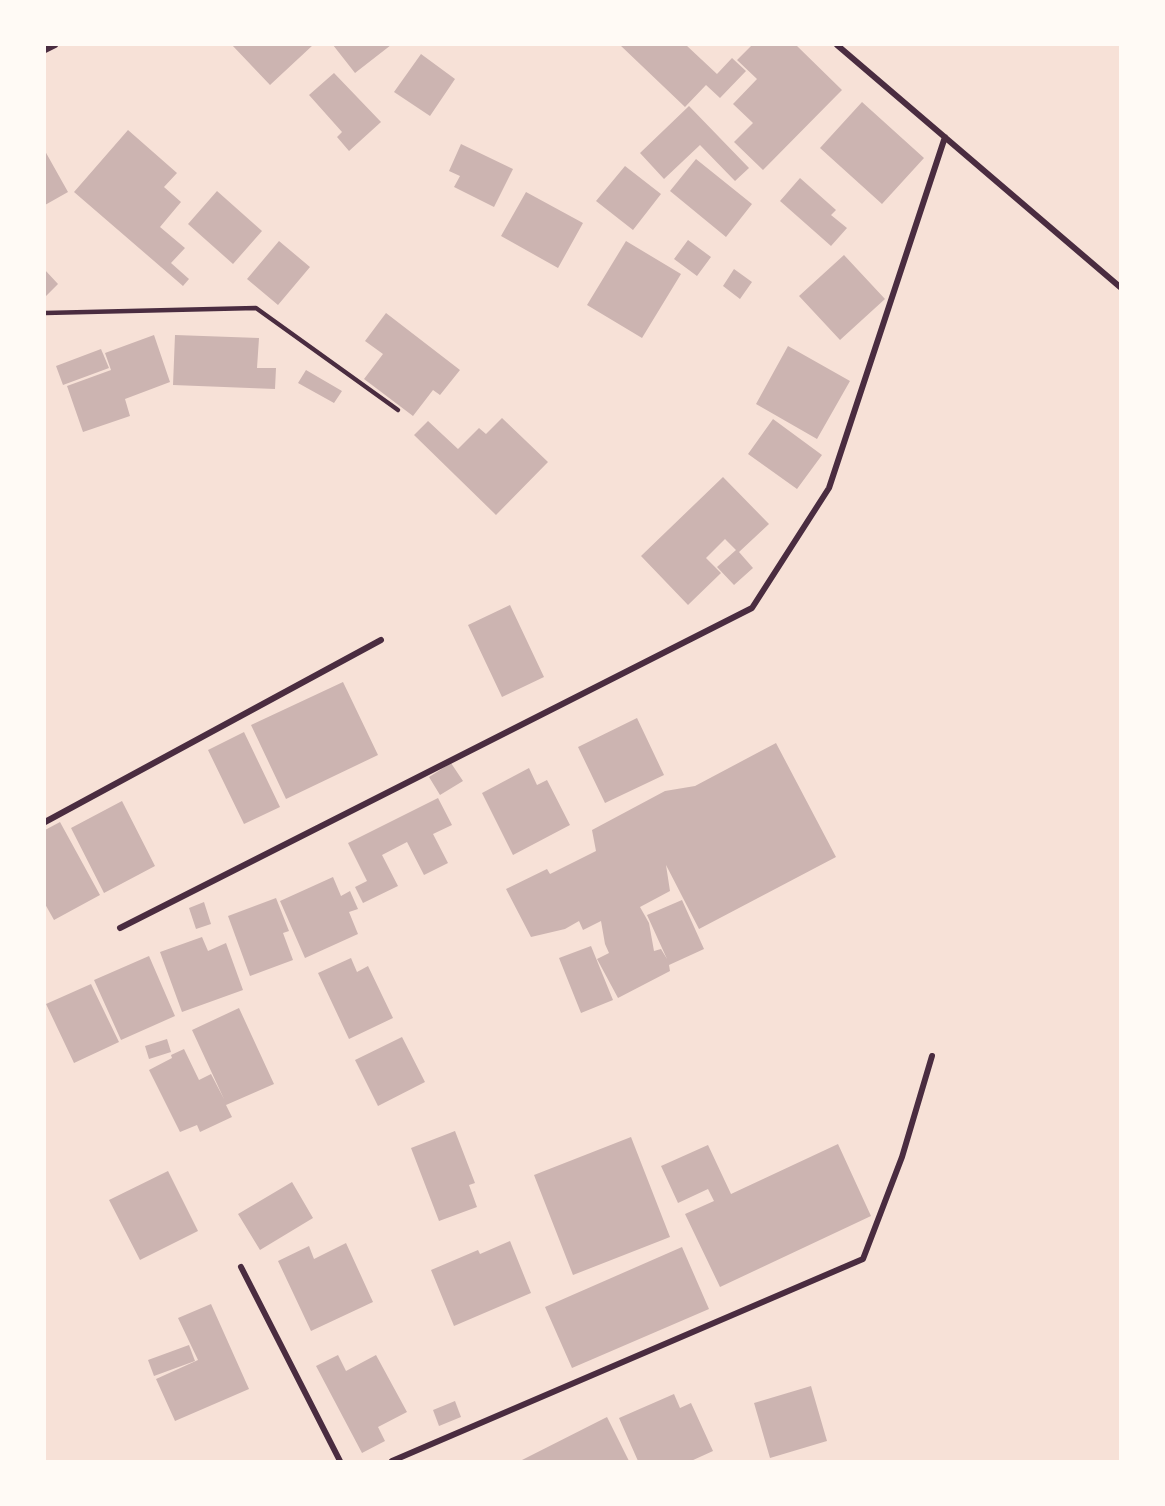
<!DOCTYPE html>
<html>
<head>
<meta charset="utf-8">
<style>
  body { margin:0 }
  #map { position:relative; width:1165px; height:1506px; overflow:hidden; background:#f7e1d7; font-family:Georgia,serif }
  canvas { display:block }
  .frame { position:absolute; inset:0; border:46px solid #fffaf5; pointer-events:none }
</style>
</head>
<body>
<div id="map">
<canvas width="1165" height="1506"></canvas>
<div class="frame"></div>
</div>
<script>
const context = document.querySelector('canvas').getContext('2d');
context.lineJoin = 'round';
function paint(path, color) { context.fillStyle = color; context.fill(path, 'evenodd'); }
function strokePath(path, color, width, dash) { context.strokeStyle = color; context.lineWidth = width; context.lineCap = dash ? 'butt' : 'round'; context.setLineDash(dash || []); context.stroke(path); }
const building = new Path2D(`
  M232 45H313L270 85Z
  M333 45H391L355 73Z
  M620 45H686L717 74 732 58 746 71 720 98 706 85 685 107Z
  M752 45H796L842 90 763 170 734 142 753 123 733 104 757 79 737 60Z
  M421 54 455 79 430 116 394 92Z
  M334 73 381 122 349 151 337 137 342 132 309 95Z
  M862 102 924 158 882 204 820 148Z
  M689 106 749 168 735 181 700 145 664 179 640 153Z
  M128 130 177 173 164 187 181 202 160 227 185 248 171 263 189 279 183 286 74 192Z
  M461 144 513 169 494 207 454 187 460 176 449 171Z
  M45 151 68 192 45 205Z
  M696 159 752 204 726 237 670 191Z
  M625 166 661 194 633 230 596 201Z
  M800 178 836 210 831 215 847 228 831 246 780 201Z
  M217 191 262 231 233 264 188 224Z
  M526 192 583 223 558 268 501 236Z
  M688 240 711 257 697 276 674 259Z
  M279 241 310 267 278 305 247 279Z
  M626 241 681 274 642 338 587 305Z
  M844 255 885 299 840 340 799 296Z
  M734 269 752 282 740 299 723 286Z
  M45 270 58 284 45 297Z
  M386 313 460 370 440 395 433 390 413 416 364 379 383 354 365 341Z
  M154 335 170 382 125 399 130 416 83 432 67 386 111 370 105 353Z
  M175 335 259 338 257 368H276L275 389 173 385Z
  M788 346 850 381 817 439 756 404Z
  M101 349 109 368 63 385 56 366Z
  M306 370 342 391 334 403 298 383Z
  M502 418 548 462 496 515 414 435 428 421 458 449 479 428 486 434Z
  M773 419 822 455 797 489 748 454Z
  M723 477 769 524 739 552 753 568 734 585 717 567 736 550 725 539 706 558 721 573 688 605 641 556Z
  M510 605 544 677 502 697 468 625Z
  M343 682 378 755 286 799 251 725Z
  M637 718 664 775 605 803 578 747Z
  M244 732 280 807 244 824 208 750Z
  M776 743 836 857 699 929 666 865 670 891 640 907 649 923 654 951 661 949 667 959 647 915 682 900 704 949 669 965 670 971 618 998 597 959 609 953 605 944 601 921 583 930 579 921 565 929 531 937 506 889 547 869 550 874 596 851 592 830 665 791 695 786Z
  M451 763 463 781 440 795 429 777Z
  M529 768 537 785 547 780 570 825 513 855 482 793Z
  M438 798 452 825 433 834 448 863 424 875 407 842 382 855 398 886 363 903 355 887 367 881 348 843Z
  M122 801 155 866 104 893 71 828Z
  M60 822 100 895 54 920 45 904V830Z
  M333 877 341 896 350 891 358 909 349 912 358 934 305 958 280 901Z
  M276 898 289 931 283 933 293 960 250 976 228 916Z
  M204 902 211 924 196 929 189 908Z
  M202 937 208 951 226 943 243 990 182 1012 160 952Z
  M591 946 613 1000 581 1013 559 958Z
  M149 956 175 1016 121 1040 94 980Z
  M351 958 357 972 368 966 393 1018 349 1039 318 973Z
  M91 984 119 1042 74 1063 46 1004Z
  M239 1008 274 1084 226 1105 232 1117 200 1132 197 1125 180 1132 149 1070 172 1058 171 1055 184 1049 199 1080 211 1074 224 1099 192 1030Z
  M402 1037 425 1082 378 1106 355 1060Z
  M167 1039 171 1052 149 1059 145 1046Z
  M455 1131 475 1183 469 1185 477 1207 439 1221 411 1148Z
  M631 1137 670 1237 573 1275 534 1175Z
  M838 1144 871 1216 720 1287 685 1214 714 1201 708 1189 678 1203 661 1166 708 1145 731 1194Z
  M168 1171 198 1231 140 1260 109 1200Z
  M292 1182 313 1218 260 1250 238 1214Z
  M510 1241 531 1293 454 1326 431 1270 478 1250 480 1254Z
  M346 1243 373 1302 311 1331 278 1261 309 1246 314 1259Z
  M682 1247 709 1309 572 1368 545 1307Z
  M211 1304 249 1389 175 1421 156 1379 198 1360 178 1318Z
  M189 1345 195 1361 154 1376 148 1360Z
  M338 1355 346 1371 376 1355 407 1412 378 1427 385 1441 362 1453 316 1366Z
  M811 1386 827 1441 770 1458 754 1403Z
  M674 1394 680 1408 691 1403 713 1451 691 1461H638L619 1418Z
  M455 1401 461 1417 439 1426 433 1410Z
  M607 1417 629 1461H520Z`);
const service = new Path2D(`
  M45 313 256 308 398 410`);
const minor = new Path2D(`
  M837 45 1120 287
  M45 50 55 45
  M45 822 381 640
  M120 928 752 608 829 488 945 137
  M241 1267 340 1461
  M392 1461 863 1259 902 1157 932 1056`);
paint(building, '#ccb4b1');
strokePath(service, '#4a2c40', 4.5);
strokePath(minor, '#4a2c40', 6);
</script>
</body>
</html>
